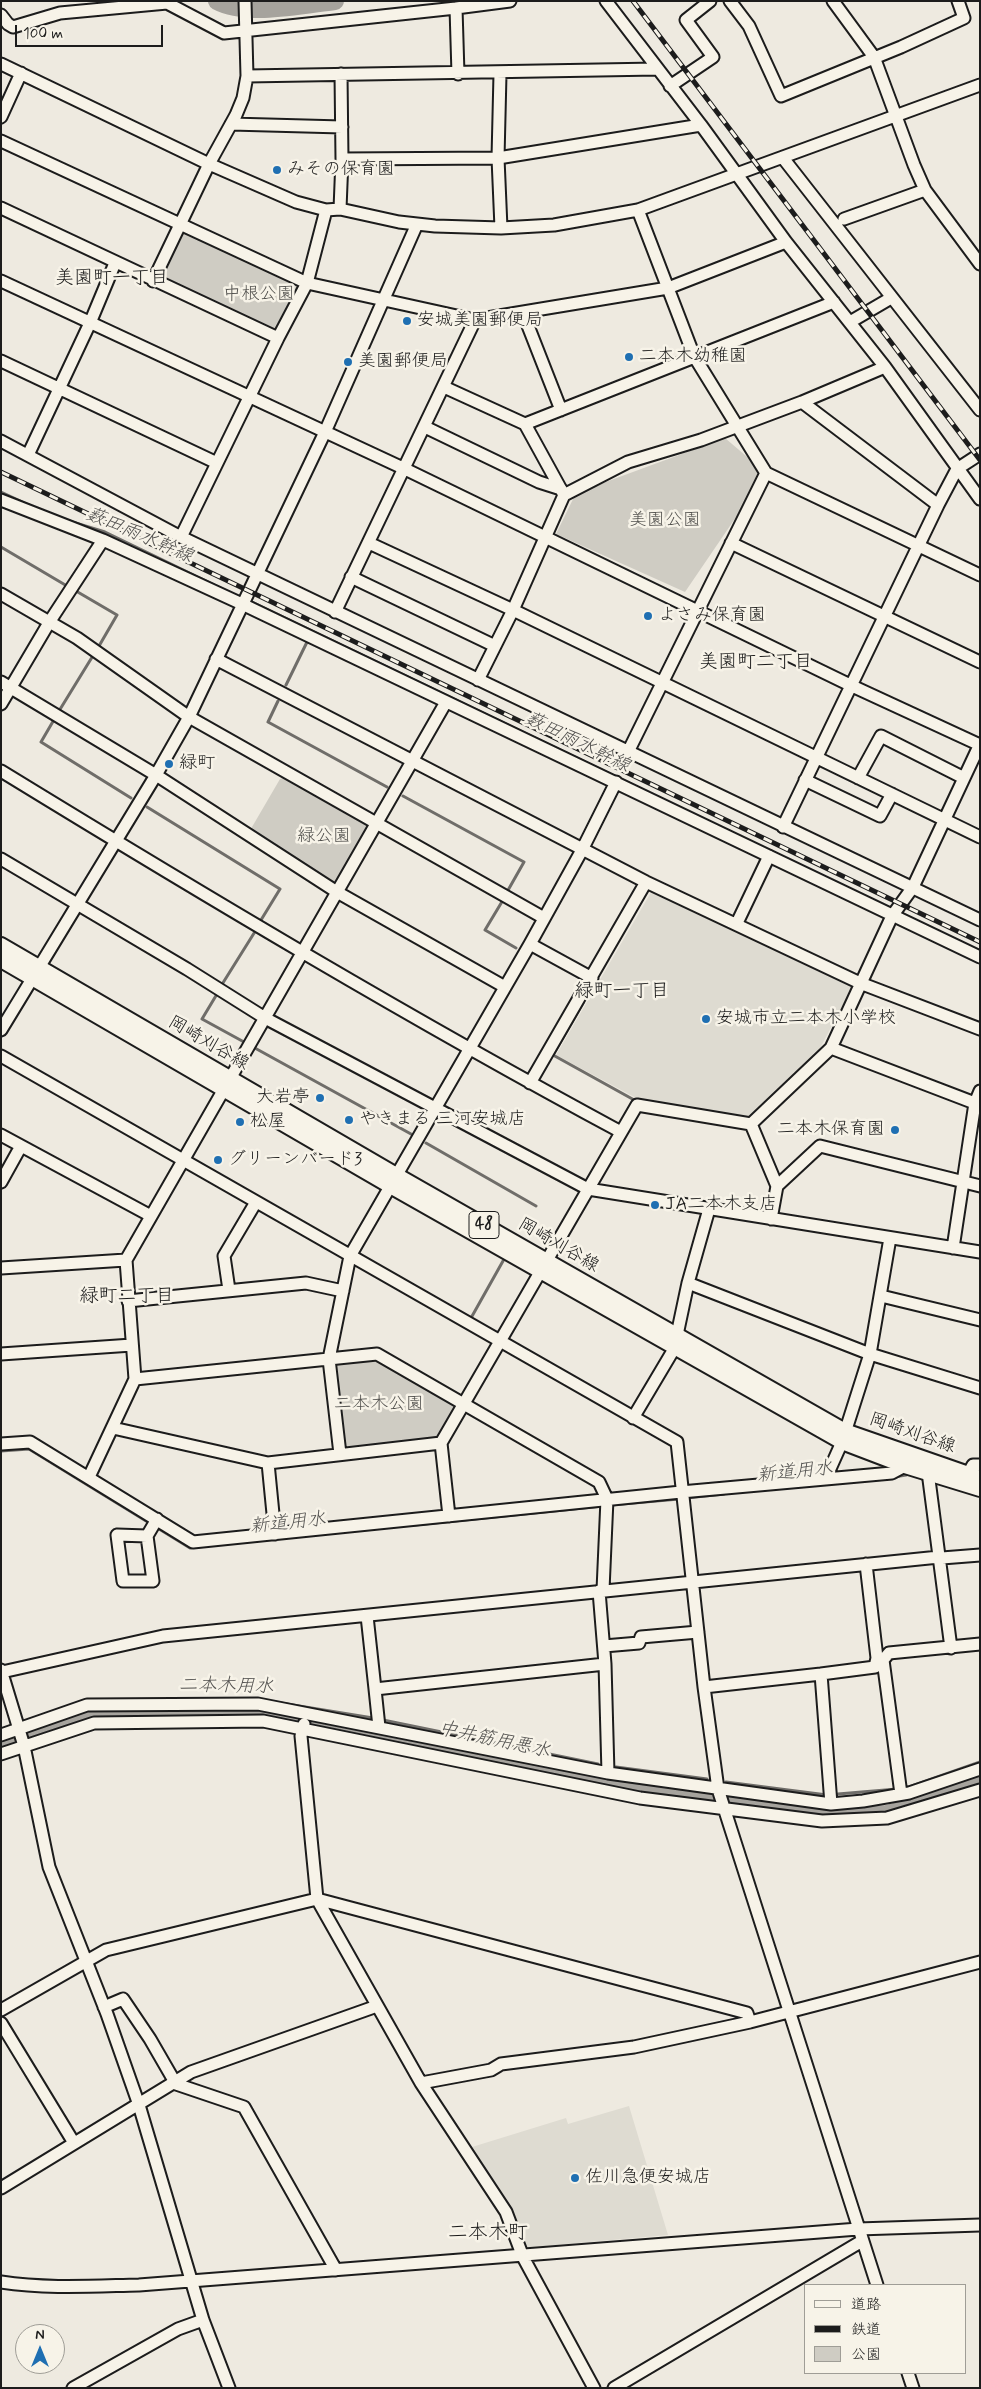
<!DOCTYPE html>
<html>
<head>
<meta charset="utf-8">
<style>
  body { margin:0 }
  #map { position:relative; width:981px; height:2389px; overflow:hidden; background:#eeeae0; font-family:Mynerve,"Klee One",sans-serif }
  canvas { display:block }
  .frame { position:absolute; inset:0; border:2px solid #1c1c1c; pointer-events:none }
  .legend { position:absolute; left:804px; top:2284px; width:162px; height:90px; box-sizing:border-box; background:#f7f3e8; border:1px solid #9f9d96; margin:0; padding:6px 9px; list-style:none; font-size:15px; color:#1c1c1c }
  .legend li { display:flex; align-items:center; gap:10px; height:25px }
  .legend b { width:25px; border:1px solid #9f9d96 }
  .north { position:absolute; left:15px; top:2324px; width:50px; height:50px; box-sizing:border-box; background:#f7f3e8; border:1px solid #9f9d96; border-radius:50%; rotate:0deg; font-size:14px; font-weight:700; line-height:20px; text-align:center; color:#1c1c1c }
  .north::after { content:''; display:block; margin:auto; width:18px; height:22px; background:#1f6fb2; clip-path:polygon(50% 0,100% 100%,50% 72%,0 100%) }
  .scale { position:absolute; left:15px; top:25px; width:148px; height:22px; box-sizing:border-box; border:2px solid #1c1c1c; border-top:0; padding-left:6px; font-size:15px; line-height:18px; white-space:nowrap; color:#1c1c1c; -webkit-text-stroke:4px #f7f3e8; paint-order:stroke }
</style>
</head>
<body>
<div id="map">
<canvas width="981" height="2389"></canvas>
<div class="frame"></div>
<ul class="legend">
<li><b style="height:6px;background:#f7f3e8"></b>道路</li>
<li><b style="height:6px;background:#1c1c1c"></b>鉄道</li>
<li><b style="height:14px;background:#cfccc3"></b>公園</li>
</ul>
<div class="north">N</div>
<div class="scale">100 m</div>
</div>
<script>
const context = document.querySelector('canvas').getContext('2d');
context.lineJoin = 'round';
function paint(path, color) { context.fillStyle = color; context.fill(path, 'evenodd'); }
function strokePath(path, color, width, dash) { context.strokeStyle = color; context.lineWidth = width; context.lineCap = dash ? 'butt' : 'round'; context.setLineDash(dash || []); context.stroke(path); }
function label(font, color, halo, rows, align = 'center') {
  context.font = font + ' Mynerve,"Klee One",sans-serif'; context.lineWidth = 5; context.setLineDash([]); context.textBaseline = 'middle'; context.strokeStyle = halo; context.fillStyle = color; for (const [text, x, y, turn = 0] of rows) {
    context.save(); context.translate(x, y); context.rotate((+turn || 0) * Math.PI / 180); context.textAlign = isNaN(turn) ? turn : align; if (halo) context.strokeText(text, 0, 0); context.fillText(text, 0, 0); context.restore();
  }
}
const built = new Path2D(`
  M653 889 853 986 818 1052 753 1118 638 1099 556 1055Z
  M629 2106 668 2235 523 2248 506 2200 472 2147 566 2118 568 2124Z`);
const green = new Path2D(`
  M185 230 297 283 299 287 278 330 274 332 163 280 161 275 181 231Z
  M725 438 766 473 685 592 556 534 576 493Z
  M285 777 368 824 369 829 337 882H332L253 832 252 827 280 779Z
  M376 1358 454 1403 456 1408 440 1437 436 1439 348 1448 344 1446 335 1366 338 1362Z`);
const stream = new Path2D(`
  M1 492 31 506
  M69 521 105 532 237 596
  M1 547 67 586
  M76 591 117 615 99 646
  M252 602 631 784
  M286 685 308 640
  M278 701 268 722 387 787
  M59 711 94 654
  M55 718 41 742 131 798
  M403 796 524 862 507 892
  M147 807 280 889 261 920
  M503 900 485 930 516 948
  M221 986 256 930
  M217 994 202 1019 244 1042
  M583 1003 553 1055 636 1101
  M253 1047 411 1134
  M426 1143 536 1206
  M471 1318 503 1261
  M1 1451 29 1449 190 1548 195 1547
  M894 1477 906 1475
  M686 1498 724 1494
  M611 1505 679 1499
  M415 1525 603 1506
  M256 1699 373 1718
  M383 1720 598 1764
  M616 1767 707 1779
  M726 1782 827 1795
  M906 1788 980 1762
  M838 1794 897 1789`);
const canal = new Path2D(`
  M1 1745 97 1714 263 1712 638 1789 825 1813 886 1810 924 1800 980 1781`);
const river = new Path2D(`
  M217 1C247 17 302 5 335 1`);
const minor = new Path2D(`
  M606 1 701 125 786 242 885 367 980 499
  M730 1 749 26 781 96 901 47 964 18 958 1
  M833 1 874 57 914 165 925 190 980 264
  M1 15 8 24 13 27 60 13 167 3 224 33 456 8
  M1 64 209 164 296 202 326 210 340 209 399 222 435 226 501 228 554 225 638 210 980 85
  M458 74 456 8 510 1
  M500 74 498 158 501 228
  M247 76 657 69
  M670 86 713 57 686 20 710 1
  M1 117 21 73
  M231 124 342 127
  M1 141 307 283 475 320 668 288 786 242
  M783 158 980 410
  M342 159 498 158 701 125
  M1 208 278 338
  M340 209 342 159 341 74
  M326 210 307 283 278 338 181 537 980 920
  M638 210 694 356 766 473 980 575
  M844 219 925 190
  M1 281 405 469 850 685 980 745
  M153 281 209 164 236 115 243 98 247 76 245 1
  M523 313 561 410
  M850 322 891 298
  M1 361 217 463
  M444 387 525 424 564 495
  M802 402 938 505
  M525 424 834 302
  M425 427 539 482 561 489
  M1 441 181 537
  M28 455 90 323 115 263
  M1 500 103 540 242 604 980 957
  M369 543 513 610 980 837
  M731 543 980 662
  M351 577 495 646
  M1 594 77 638 189 717 544 918
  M335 612 475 320
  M216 659 646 882 860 983 980 1029
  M478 680 513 610 564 495 628 462 701 440 802 402 885 367
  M1 682 156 775 337 892 505 987
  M1 704 50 621 103 540
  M628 752 766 473
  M1 771C205 896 411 1019 621 1132
  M858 778 881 736 964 778
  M805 780 880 816 892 794
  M783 827 938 505 957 469 980 454
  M1 859 187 969 265 1018 588 1189 980 1252
  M737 923 769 856
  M530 944 592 978
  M1 1030 156 775 189 717 325 432 417 224
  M831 1048 980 1105
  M1 1056 677 1442 704 1687 718 1789 877 2285
  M530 1083 646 882
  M751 1124 831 1048 892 916 913 887 980 744
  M751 1124 777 1186 771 1219
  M1 1135 151 1216
  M1 1182 21 1146
  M777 1186 820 1146 980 1186
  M953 1248 975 1103 980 1091
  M1 1268 126 1260
  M688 1283 870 1354 980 1388
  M229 1290 224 1256 256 1202
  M881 1296 980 1320
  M128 1301 306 1283 343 1291
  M1 1354 132 1345
  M135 1379 377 1354 599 1482 607 1499 603 1590
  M633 1418 674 1349 688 1283 709 1209
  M113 1428 268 1463 441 1443
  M1 1444 30 1442 193 1542 681 1492 892 1473 905 1466
  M340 1454 329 1359 350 1256 530 944 582 850 616 782
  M268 1463 275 1534
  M928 1472 951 1648
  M968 1474 973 1465H980
  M89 1477 135 1379 126 1260 446 702
  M823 1479 829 1471 842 1442 870 1354 890 1238
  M449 1516 441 1443 637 1105 751 1124
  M147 1536 153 1581H123L117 1535 147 1536 157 1519
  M599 1591 605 1664 608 1773
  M367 1616 375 1689 605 1664
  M604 1646 639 1643 641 1637 698 1632
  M877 1658 883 1660 889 1653 980 1644
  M883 1660 901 1794
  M1 1670 24 1746 49 1867 107 2014 139 2105 203 2320 229 2388
  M2 1672 163 1636 939 1557 942 1558 980 1555
  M821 1674 875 1667 877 1658 866 1564
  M704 1687 821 1674 831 1804
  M375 1689 379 1727
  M304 1724 301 1736 317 1899 421 2083 506 2212 523 2257 594 2388
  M1 1735 87 1705 258 1704 608 1773 831 1804 863 1801 909 1793 980 1769
  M1 1754 94 1723 263 1721 640 1798 822 1821 887 1818 980 1790
  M104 2007 123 1999 150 2039 176 2084 244 2107 336 2270
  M1 2010 106 1950 317 1899 747 2013 750 2022
  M1 2023 74 2143
  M421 2083 491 2070 501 2064 634 2047 750 2022 980 1962
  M1 2188 191 2072 377 2006
  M1 2282C46 2289 93 2286 139 2285L858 2229 980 2225
  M908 2373 913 2388
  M73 2388 178 2329 203 2320
  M614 2388 862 2241`);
const major = new Path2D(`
  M1 945 398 1176 845 1431 980 1478
  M1 960 392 1187 842 1442 905 1466 980 1489`);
const rail = new Path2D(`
  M633 1 980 460
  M1 472 980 942`);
const markers = [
  [277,170,5,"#1f6fb2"],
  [407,321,5,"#1f6fb2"],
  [629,357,5,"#1f6fb2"],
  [348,362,5,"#1f6fb2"],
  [648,616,5,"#1f6fb2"],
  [169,764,5,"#1f6fb2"],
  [706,1019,5,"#1f6fb2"],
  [320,1098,5,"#1f6fb2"],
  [349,1120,5,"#1f6fb2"],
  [240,1122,5,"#1f6fb2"],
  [895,1130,5,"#1f6fb2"],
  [218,1160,5,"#1f6fb2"],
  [655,1205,5,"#1f6fb2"],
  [575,2178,5,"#1f6fb2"]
];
const shields = [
  [484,1225,30]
];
const shieldNames = [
  ["48",484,1225]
];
const poiNames = [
  ["みその保育園",287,170],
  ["安城美園郵便局",417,321],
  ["二本木幼稚園",639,357],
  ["美園郵便局",358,362],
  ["よさみ保育園",658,616],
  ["緑町",179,764],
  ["安城市立二本木小学校",716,1019],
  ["大岩亭",310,1098,"right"],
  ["やきまる 三河安城店",359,1120],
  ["松屋",250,1122],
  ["二本木保育園",885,1130,"right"],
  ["グリーンバード3",228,1160],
  ["JA二本木支店",665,1205],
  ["佐川急便安城店",585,2178]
];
const parkNames = [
  ["中根公園",259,295],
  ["美園公園",665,521],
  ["緑公園",324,837],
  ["二本木公園",379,1405]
];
const streetNames = [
  ["岡崎刈谷線",208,1044,30],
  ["岡崎刈谷線",558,1246,30],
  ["岡崎刈谷線",912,1434,19]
];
const neighbourhoodNames = [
  ["美園町一丁目",112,279],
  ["美園町二丁目",756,663],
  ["緑町一丁目",622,992],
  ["緑町二丁目",127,1297]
];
const waterNames = [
  ["薮田雨水幹線",139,536,23],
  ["薮田雨水幹線",577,743,26],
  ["新道用水",795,1473,-6],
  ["新道用水",288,1524,-6],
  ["二本木用水",226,1687,1],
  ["中井筋用悪水",494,1741,12]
];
const quarterNames = [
  ["二本木町",488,2234]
];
paint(built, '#dedbd1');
paint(green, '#cfccc3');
strokePath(stream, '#6f6d69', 3);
strokePath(canal, '#a6a39d', 10);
strokePath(river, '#a6a39d', 18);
strokePath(minor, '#1c1c1c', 15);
strokePath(major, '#1c1c1c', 18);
strokePath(minor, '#f7f3e8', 11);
strokePath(major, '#f7f3e8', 14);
strokePath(rail, '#1c1c1c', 5);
strokePath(rail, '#f7f3e8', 3, [9]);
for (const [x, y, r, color] of markers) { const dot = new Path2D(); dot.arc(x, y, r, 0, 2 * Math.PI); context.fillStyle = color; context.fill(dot); strokePath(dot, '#f7f3e8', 2); }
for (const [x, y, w] of shields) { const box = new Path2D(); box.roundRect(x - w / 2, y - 13.5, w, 27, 4); context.fillStyle = '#f7f3e8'; context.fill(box); strokePath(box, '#1c1c1c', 1); }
label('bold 16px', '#1c1c1c', null, shieldNames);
label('18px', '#1c1c1c', '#f7f3e8', poiNames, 'left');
label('18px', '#52514e', '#f7f3e8', parkNames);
label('18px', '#1c1c1c', '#f7f3e8', streetNames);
label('19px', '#1c1c1c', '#f7f3e8', neighbourhoodNames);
label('italic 19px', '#535250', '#f7f3e8', waterNames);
label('20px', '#1c1c1c', '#f7f3e8', quarterNames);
</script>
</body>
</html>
